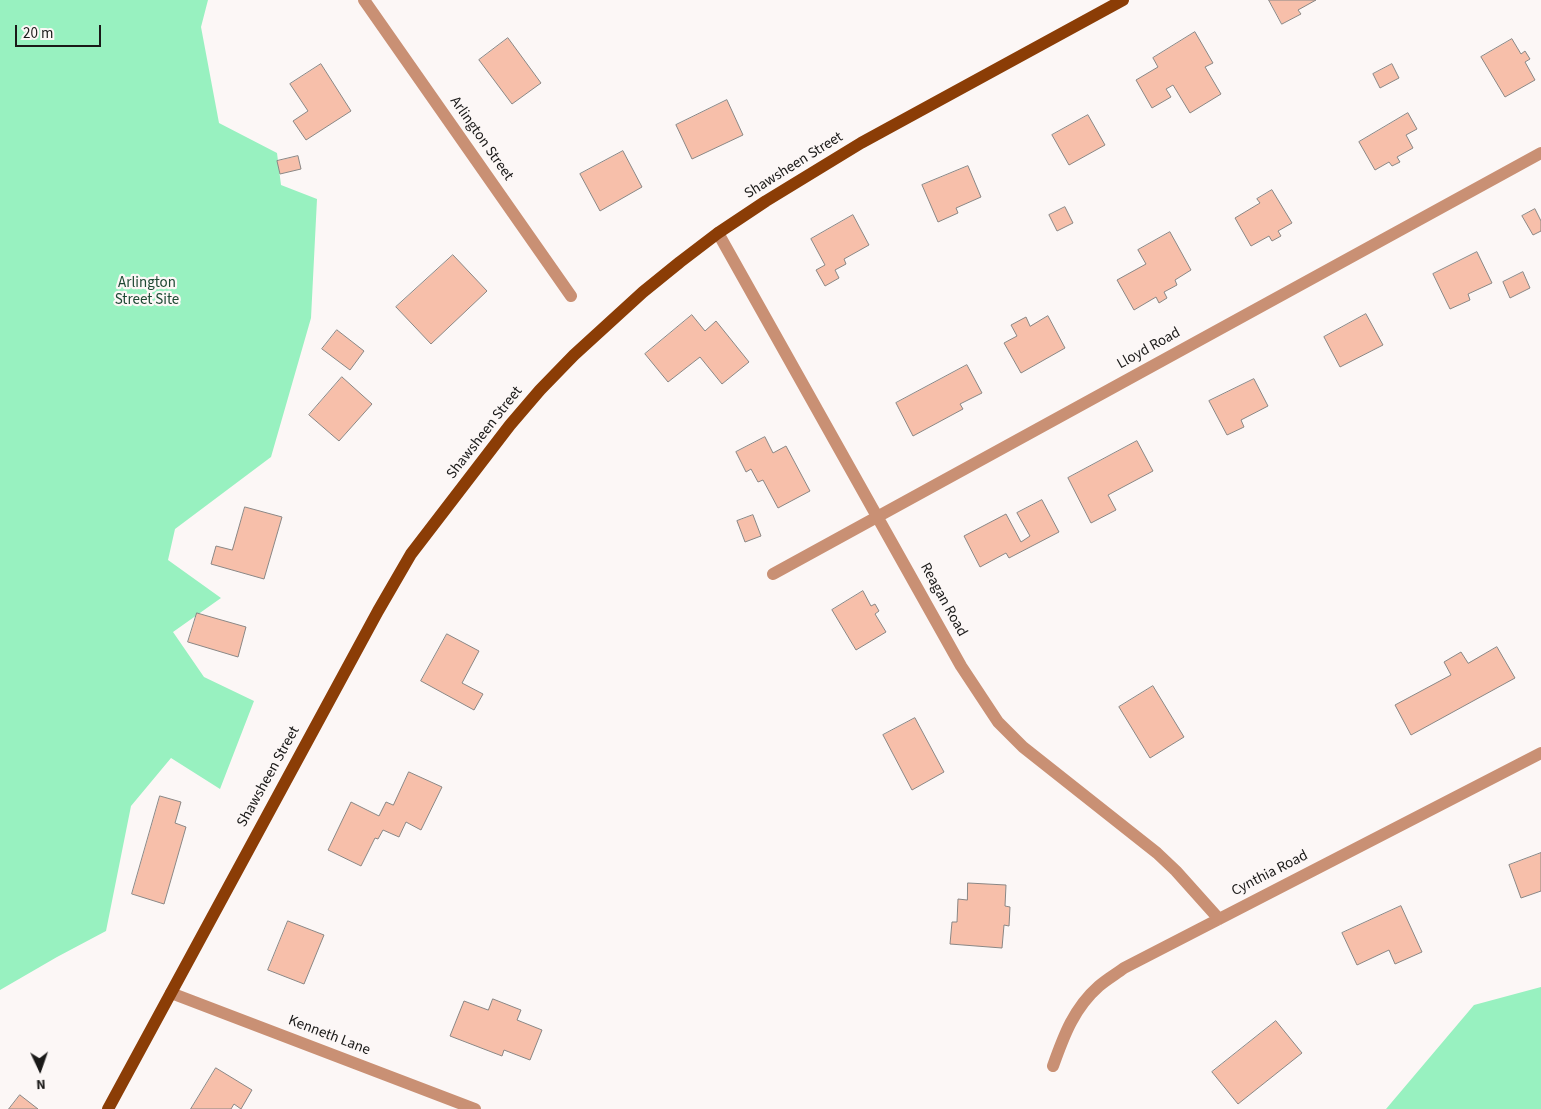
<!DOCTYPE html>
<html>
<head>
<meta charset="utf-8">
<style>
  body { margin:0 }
  #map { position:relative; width:1541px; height:1109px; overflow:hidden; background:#fcf7f6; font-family:"Source Sans 3",sans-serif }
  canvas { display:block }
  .north { position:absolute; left:15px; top:1044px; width:50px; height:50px; -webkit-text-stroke:4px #fcf7f6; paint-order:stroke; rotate:177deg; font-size:14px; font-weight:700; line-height:20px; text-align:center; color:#1a1918 }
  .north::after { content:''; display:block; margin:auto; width:18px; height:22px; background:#1a1918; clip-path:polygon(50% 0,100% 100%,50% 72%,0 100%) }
  .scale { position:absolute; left:15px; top:25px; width:86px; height:22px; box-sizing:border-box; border:2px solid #1a1918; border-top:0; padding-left:6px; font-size:15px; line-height:18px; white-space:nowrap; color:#1a1918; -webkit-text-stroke:4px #fcf7f6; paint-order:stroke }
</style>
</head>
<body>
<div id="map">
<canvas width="1541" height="1109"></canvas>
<div class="north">N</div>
<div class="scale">20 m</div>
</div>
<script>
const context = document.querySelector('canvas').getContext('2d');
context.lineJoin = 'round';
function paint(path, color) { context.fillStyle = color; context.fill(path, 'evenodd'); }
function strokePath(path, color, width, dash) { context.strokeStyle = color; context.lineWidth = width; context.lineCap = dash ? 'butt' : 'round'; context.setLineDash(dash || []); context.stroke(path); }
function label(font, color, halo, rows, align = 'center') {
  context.font = font + ' "Source Sans 3",sans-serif'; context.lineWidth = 4.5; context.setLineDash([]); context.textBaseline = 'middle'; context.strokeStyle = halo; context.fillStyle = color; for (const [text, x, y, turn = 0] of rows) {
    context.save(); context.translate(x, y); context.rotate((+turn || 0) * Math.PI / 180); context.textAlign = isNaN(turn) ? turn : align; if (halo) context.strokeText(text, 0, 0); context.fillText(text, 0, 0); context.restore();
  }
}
const green = new Path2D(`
  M0 0H208L201 27 219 123 277 153 281 185 317 199 311 318 271 457 175 529 168 560 221 598 173 632 204 677 254 701 220 789 171 758 131 806 106 931 57 957 0 990Z
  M1541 987V1109H1386L1474 1005Z`);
const building = new Path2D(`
  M1269 0H1316L1298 10 1301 14 1282 24Z
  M1195 32 1213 63 1205 67 1221 94 1190 113 1173 85 1166 89 1171 97 1152 108 1136 80 1158 67 1153 58Z
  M508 38 541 83 512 104 479 60Z
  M1512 39 1521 54 1525 51 1530 59 1525 62 1535 80 1505 97 1481 57Z
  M321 64 351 111 306 140 293 121 308 111 290 84Z
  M1392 64 1399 78 1380 88 1373 74Z
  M727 100 743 135 692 159 676 125Z
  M1408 113 1417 129 1406 135 1413 148 1397 157 1400 162 1392 166 1389 162 1375 170 1359 142Z
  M1088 115 1105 145 1069 165 1052 135Z
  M623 151 642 187 600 211 580 174Z
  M298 156 301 169 280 174 277 161Z
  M968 166 981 197 956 208 958 213 938 222 922 185Z
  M1272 190 1292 223 1278 231 1281 236 1272 241 1269 236 1251 246 1235 218 1260 203 1257 199Z
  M1065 207 1073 223 1057 231 1049 215Z
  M1535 209 1541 221V231L1533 235 1522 216Z
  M853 215 869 245 844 259 846 264 835 270 839 278 825 286 816 270 825 265 811 239Z
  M1170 232 1191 270 1175 280 1177 285 1164 292 1167 298 1159 303 1156 297 1134 310 1117 280 1146 264 1138 250Z
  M1477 252 1492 283 1468 294 1470 300 1450 309 1433 274Z
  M453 255 487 291 431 344 396 307Z
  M1523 272 1530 288 1510 298 1503 282Z
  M1366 314 1383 345 1340 367 1324 337Z
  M692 315 705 331 716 321 749 362 722 384 700 357 668 382 645 354Z
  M1048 316 1065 348 1021 373 1004 343 1017 336 1011 325 1026 317 1030 326Z
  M337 330 364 351 350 370 322 349Z
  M967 365 982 393 960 404 963 409 913 436 896 403Z
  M342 377 372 404 339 441 309 415Z
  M1254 379 1268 406 1241 420 1244 427 1227 435 1209 401Z
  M765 437 773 453 786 446 810 491 778 508 763 480 758 482 751 469 746 472 736 452Z
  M1137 441 1153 471 1108 495 1116 510 1091 523 1068 478Z
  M1042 500 1059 532 1009 558 1006 553 980 567 964 536 1006 514 1021 542 1030 536 1017 513Z
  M245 507 282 517 264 579 211 564 216 546 232 550Z
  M753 515 761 536 745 542 737 521Z
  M863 591 871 606 875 604 879 611 875 614 886 632 856 650 832 610Z
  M197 613 246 627 238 657 188 642Z
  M447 634 479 651 462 683 483 694 474 710 421 681Z
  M1497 647 1515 678 1411 735 1395 705 1451 675 1444 662 1461 652 1468 663Z
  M1153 686 1184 737 1150 758 1119 707Z
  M915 718 944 772 912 790 883 735Z
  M409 772 442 787 421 830 406 822 399 837 383 830 378 839 375 838 361 866 328 850 351 802 379 816 386 802 393 805Z
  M160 796 181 802 175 823 186 827 164 904 132 894Z
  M1541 853V891L1521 898 1509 865Z
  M968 883 1006 885 1005 906 1010 907 1009 926 1004 925 1002 948 950 944 952 922H957L958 899 967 900Z
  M1401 906 1422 952 1395 964 1389 950 1357 965 1342 933Z
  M288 921 324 935 304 984 268 970Z
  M493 999 521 1010 517 1020 542 1030 530 1060 504 1050 502 1056 450 1036 464 1001 488 1010Z
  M1276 1021 1302 1053 1238 1104 1212 1072Z
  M216 1068 252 1090 241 1109 234 1104 231 1109H191Z
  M20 1095 38 1109H9Z`);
const minor = new Path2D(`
  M364 0 571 296
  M718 233 961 666 998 722 1023 747 1157 853 1176 871 1219 919
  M773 574 1541 153
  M171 993 475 1109
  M1053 1066C1064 1035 1074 1008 1099 986 1107 979 1116 974 1124 968L1541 753`);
const major = new Path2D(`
  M108 1109 378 611 411 554 510 425 540 390 574 355 643 292 680 262 718 233 766 201 861 143 1123 0`);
const streetNames = [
  ["Arlington Street",481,139,55],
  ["Shawsheen Street",794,166,-32],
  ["Lloyd Road",1149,349,-29],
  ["Shawsheen Street",485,433,-52],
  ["Reagan Road",943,600,61],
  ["Shawsheen Street",269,777,-61],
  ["Cynthia Road",1270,874,-27],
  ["Kenneth Lane",329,1036,21]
];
const parkNames = [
  ["Arlington",147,284],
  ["Street Site",147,301]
];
paint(green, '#98f1c0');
paint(building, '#f7bfaa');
strokePath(building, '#8a8785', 1);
strokePath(minor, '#c99074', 12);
strokePath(major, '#8b3d06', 12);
label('15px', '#1a1918', '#fcf7f6', streetNames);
label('15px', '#1e4833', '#fcf7f6', parkNames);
</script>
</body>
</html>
